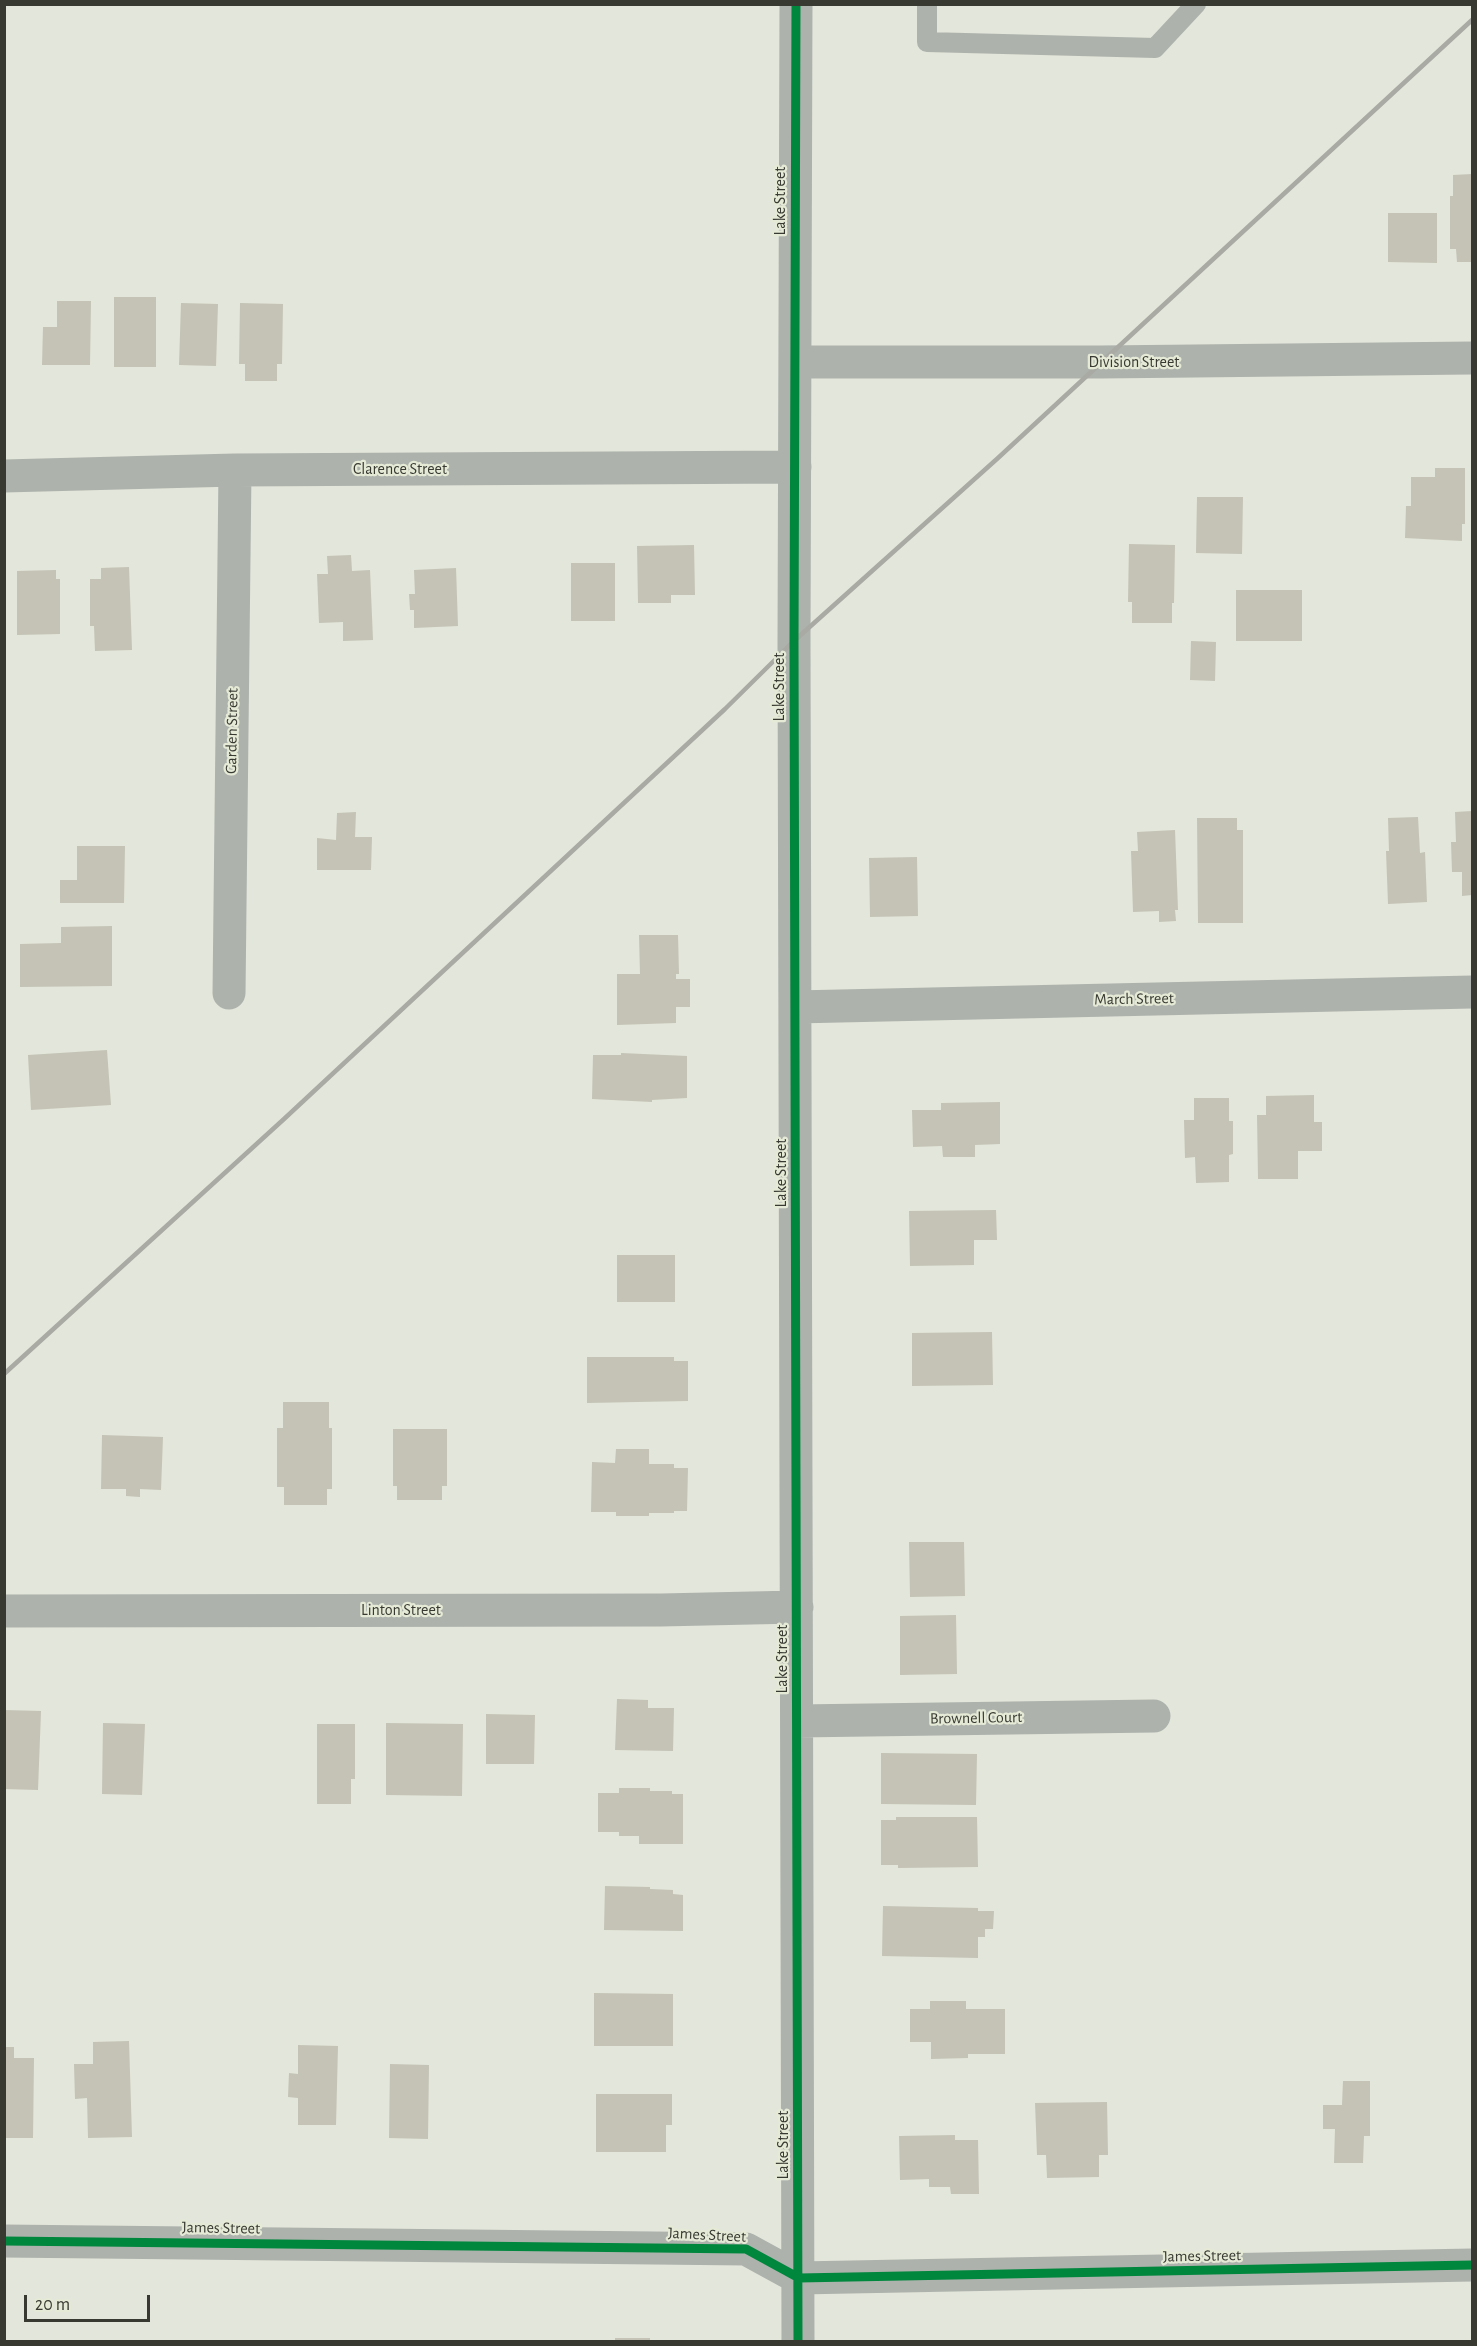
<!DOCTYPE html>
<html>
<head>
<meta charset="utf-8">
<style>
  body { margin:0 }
  #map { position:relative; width:1477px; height:2346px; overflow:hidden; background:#e3e6da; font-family:"Alegreya Sans",sans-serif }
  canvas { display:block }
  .frame { position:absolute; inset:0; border:6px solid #383a32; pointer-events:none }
  .scale { position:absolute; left:24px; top:2295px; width:126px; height:27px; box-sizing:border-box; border:3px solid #383a32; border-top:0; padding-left:8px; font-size:18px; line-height:21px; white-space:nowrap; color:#383a32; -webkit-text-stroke:4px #e5ead6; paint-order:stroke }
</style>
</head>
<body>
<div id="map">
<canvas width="1477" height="2346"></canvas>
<div class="frame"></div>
<div class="scale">20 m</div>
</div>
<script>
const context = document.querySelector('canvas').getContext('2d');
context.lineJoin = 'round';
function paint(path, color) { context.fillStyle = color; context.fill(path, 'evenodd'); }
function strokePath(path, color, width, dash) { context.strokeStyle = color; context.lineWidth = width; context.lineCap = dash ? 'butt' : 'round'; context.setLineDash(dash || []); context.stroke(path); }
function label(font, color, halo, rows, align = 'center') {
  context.font = font + ' "Alegreya Sans",sans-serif'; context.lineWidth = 4.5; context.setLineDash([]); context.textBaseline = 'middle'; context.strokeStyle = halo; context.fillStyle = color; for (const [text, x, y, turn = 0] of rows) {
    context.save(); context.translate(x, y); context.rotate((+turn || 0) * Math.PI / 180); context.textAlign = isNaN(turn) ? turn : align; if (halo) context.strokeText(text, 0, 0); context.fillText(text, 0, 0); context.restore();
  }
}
const building = new Path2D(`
  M1472 174V262H1457L1456 249H1450V196H1453V175Z
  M1388 213H1437V263L1388 262Z
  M114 297H156V367H114Z
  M57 301H91L90 365H42L43 327H57Z
  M181 303 218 304 216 366 179 365Z
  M240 303 283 304 282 364H277V381H245V364H239Z
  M1435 468H1465V524H1462V541L1405 538 1406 506H1411V477H1435Z
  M1197 497H1243L1242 554 1196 553Z
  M1129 544 1175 545 1174 603H1172V623H1132V602H1128Z
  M694 545 695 595H671V603H638L637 546Z
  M351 555 352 571 370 570 373 640 343 641V622L319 623 317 574H328L327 556Z
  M571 563H615V621H571Z
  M129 567 132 650 95 651 94 626H90V579H101V568Z
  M456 568 458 626 414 628V610H410L409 594H415L414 570Z
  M56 570V579H60V634L17 635V571Z
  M1236 590H1302V641H1236Z
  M1191 641 1216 642 1215 681 1190 680Z
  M1472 811V895L1462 896V872H1452L1451 842H1456L1455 812Z
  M356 812 355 837H372L371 870H317V838L336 840 337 813Z
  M1418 817 1420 853 1425 852 1427 902 1388 904 1386 851H1389L1388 818Z
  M1197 818H1237V830H1243V923H1198Z
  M1175 830 1178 910H1175L1176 921 1159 922V911L1133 912 1131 851H1138L1137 832Z
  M77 846H125L124 903H60V880H77Z
  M917 857 918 916 870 917 869 858Z
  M112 926V986L20 987V944L61 943V927Z
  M639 935H678L679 974H676V979H690V1007H676V1023L617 1025V974H640Z
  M107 1050 111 1105 31 1110 28 1055Z
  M621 1053 687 1056V1098L652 1100V1102L592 1099 593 1055H621Z
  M1314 1095V1122H1322V1151H1298V1179H1258L1257 1115H1266V1096Z
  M1194 1098H1229V1121H1233V1154L1229 1155V1182L1196 1183 1195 1157 1185 1158 1184 1120H1194Z
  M1000 1102V1144L975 1145V1157H943L942 1146 913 1147 912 1110H941V1103Z
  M996 1210 997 1240H974V1265L910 1266 909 1211Z
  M617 1255H675V1302H617Z
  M992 1332 993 1385 912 1386V1333Z
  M587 1357H674V1361H688V1401L587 1403Z
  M283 1402H329V1428H332V1489H327V1505H284V1487H277V1428H283Z
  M393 1429H447V1486H442V1500H397V1486H393Z
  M102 1435 163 1437 161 1490 140 1489V1497L126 1496V1489H101Z
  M616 1449H649V1464H674V1468H688L687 1511H674V1513H649V1516H616V1512H591L592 1462 615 1463Z
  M909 1542H964L965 1596 910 1597Z
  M956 1615 957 1674 900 1675V1616Z
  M617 1699 648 1700V1708H674L673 1751 615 1750Z
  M4 1710 41 1711 38 1790 4 1789Z
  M486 1714 535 1715 534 1764H486Z
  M103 1723 145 1724 142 1795 102 1794Z
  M386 1723 463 1724 462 1796 386 1795Z
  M317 1724H355V1779H351V1804H317Z
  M881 1753 977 1754 976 1805 881 1804Z
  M619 1788H650V1791H672V1794H683V1844H639V1836H619V1832H598V1793H619Z
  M896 1817H977L978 1867 898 1868V1865H881V1820H896Z
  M605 1886 650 1887V1889L673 1890V1894L683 1895V1931L604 1930Z
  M883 1906 978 1908V1911H994L993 1929H985V1937H978V1958L882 1956Z
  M594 1993 673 1994V2046H594Z
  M930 2001H966V2009H1005V2054H968V2058L931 2059V2042H910V2009H930Z
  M129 2041 132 2137 88 2138 87 2098 75 2099 74 2064H93V2042Z
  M298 2045 338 2046 336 2125H298V2098L288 2097 289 2073 298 2074Z
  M4 2047H14V2058H34L33 2138H4Z
  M390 2064 429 2065 428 2139 389 2138Z
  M1343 2081H1370V2136H1364L1363 2163H1334L1335 2129H1323V2105H1342Z
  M596 2094H672V2125H666V2152H596Z
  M1107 2102 1108 2155H1099V2177L1047 2178 1046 2155H1037L1035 2103Z
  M955 2135V2140H978L979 2194H951L950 2187H929V2179L900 2180 899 2136Z
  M615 2338H650V2342H615Z`);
const lane = new Path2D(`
  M927 4V42L1155 48 1196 4`);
const street = new Path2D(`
  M796 4 794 641 798 2342
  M795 362H1101L1472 358
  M4 476 235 470 795 467
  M229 993 235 470
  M795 1007 1472 992
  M4 1611 661 1610 797 1607
  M797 1721 1154 1716
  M4 2241 746 2249 799 2278 1472 2265`);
const rail = new Path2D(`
  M4 1374 284 1119 725 709 794 641 998 458 1472 20`);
const cycleway = new Path2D(`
  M796 4 794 641 798 2342
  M4 2241 746 2249 799 2278 1472 2265`);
const streetNames = [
  ["Lake Street",780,201,-90],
  ["Division Street",1134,362],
  ["Clarence Street",400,469],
  ["Lake Street",779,687,-90],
  ["Garden Street",232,731,-89],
  ["March Street",1134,999,-1],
  ["Lake Street",781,1173,-90],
  ["Linton Street",401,1610],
  ["Lake Street",782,1659,-90],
  ["Brownell Court",976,1718,-1],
  ["Lake Street",783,2145,-90],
  ["James Street",221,2228,1],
  ["James Street",707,2235,3],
  ["James Street",1202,2256,-1]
];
paint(building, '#c4c3b6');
strokePath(lane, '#adb2ac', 20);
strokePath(street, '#adb2ac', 33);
strokePath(rail, '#a8aaa3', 4.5);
strokePath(cycleway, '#00873e', 9);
label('16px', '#383a32', '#e5ead6', streetNames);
</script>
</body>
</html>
